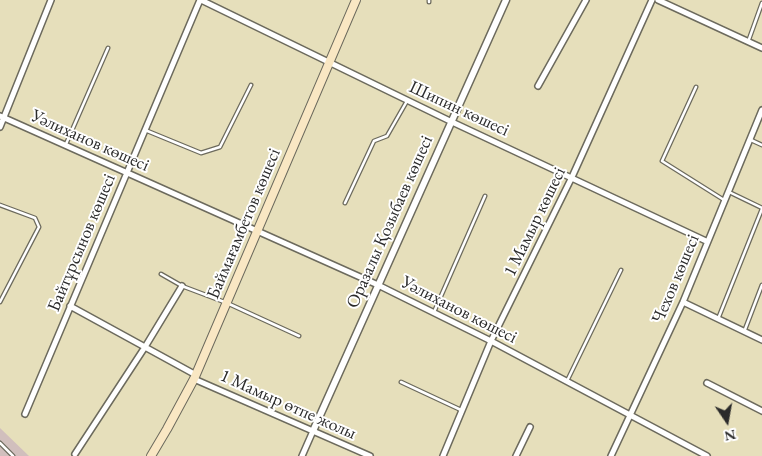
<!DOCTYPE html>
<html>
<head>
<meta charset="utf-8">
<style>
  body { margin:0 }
  #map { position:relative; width:762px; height:456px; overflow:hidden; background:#e6dfbb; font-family:"EB Garamond",serif }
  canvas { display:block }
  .north { position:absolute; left:702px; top:396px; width:50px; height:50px; -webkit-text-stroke:4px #fff; paint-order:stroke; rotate:168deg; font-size:14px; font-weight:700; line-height:20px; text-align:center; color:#2b2b2b }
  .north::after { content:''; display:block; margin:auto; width:18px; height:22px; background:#2b2b2b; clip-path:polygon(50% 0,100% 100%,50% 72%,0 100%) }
</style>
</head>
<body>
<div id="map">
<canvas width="762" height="456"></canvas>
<div class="north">N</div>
</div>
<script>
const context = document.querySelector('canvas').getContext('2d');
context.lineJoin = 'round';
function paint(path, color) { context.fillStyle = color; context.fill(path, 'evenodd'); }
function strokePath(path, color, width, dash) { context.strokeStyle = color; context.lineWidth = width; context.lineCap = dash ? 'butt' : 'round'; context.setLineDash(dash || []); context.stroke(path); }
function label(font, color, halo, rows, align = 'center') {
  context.font = font + ' "EB Garamond",serif'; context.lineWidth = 4; context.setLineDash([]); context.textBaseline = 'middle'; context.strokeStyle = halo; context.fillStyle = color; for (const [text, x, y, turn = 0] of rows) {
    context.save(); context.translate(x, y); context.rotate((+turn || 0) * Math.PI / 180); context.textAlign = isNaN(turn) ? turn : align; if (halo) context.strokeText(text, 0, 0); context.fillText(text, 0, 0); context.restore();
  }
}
const industrial = new Path2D(`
  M0 428 29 456H0Z`);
const service = new Path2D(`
  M429 2V0
  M748 42 762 3
  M696 87 662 161 724 200
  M145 130 201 153 220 147 251 85
  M751 140 762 145
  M66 144 108 48
  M729 192 762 208
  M345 203 374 141 387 136 407 101
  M0 205 35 218 39 227 0 302
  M161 274 182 286 227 303 299 336
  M434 312 485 196
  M718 319 762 209
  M744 332 762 285
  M567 381 621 270
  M401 382 461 410
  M0 443 13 456`);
const minor = new Path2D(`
  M201 0 452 122 706 241
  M658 0 762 48
  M538 86 586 0
  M0 116 378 285 491 341 707 456
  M0 127 51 0
  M683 302 762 340
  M70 306 196 375
  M194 379 370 456
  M707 383 762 411
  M25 414 200 0
  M75 454 145 347 182 286
  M302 456 313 431
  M443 456 491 341 572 177 652 0
  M516 456 530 427
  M611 456 683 302 762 110`);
const tertiary = new Path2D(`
  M313 431 506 0`);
const secondary = new Path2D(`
  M151 456 167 429 194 379 356 0`);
const streetNames = [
  ["Шипин көшесі",459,109,25],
  ["Уәлиханов көшесі",90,141,24],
  ["Оразалы Қозыбаев көшесі",390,222,-66],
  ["1 Мамыр көшесі",535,222,-64],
  ["Баймағамбетов көшесі",244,224,-67],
  ["Байтұрсынов көшесі",82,243,-67],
  ["Чехов көшесі",676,279,-67],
  ["Уәлиханов көшесі",459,310,27],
  ["1 Мамыр өтпе жолы",288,405,24]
];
paint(industrial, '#d1bfbd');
strokePath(service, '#6c6a5d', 5);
strokePath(minor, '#6c6a5d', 8);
strokePath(tertiary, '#6c6a5d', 9);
strokePath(secondary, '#6c6a5d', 10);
strokePath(service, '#fff', 2.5);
strokePath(minor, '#fff', 5);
strokePath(tertiary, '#fff', 6);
strokePath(secondary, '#f9e7c3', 8);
label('18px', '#2b2b2b', '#fff', streetNames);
</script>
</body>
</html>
